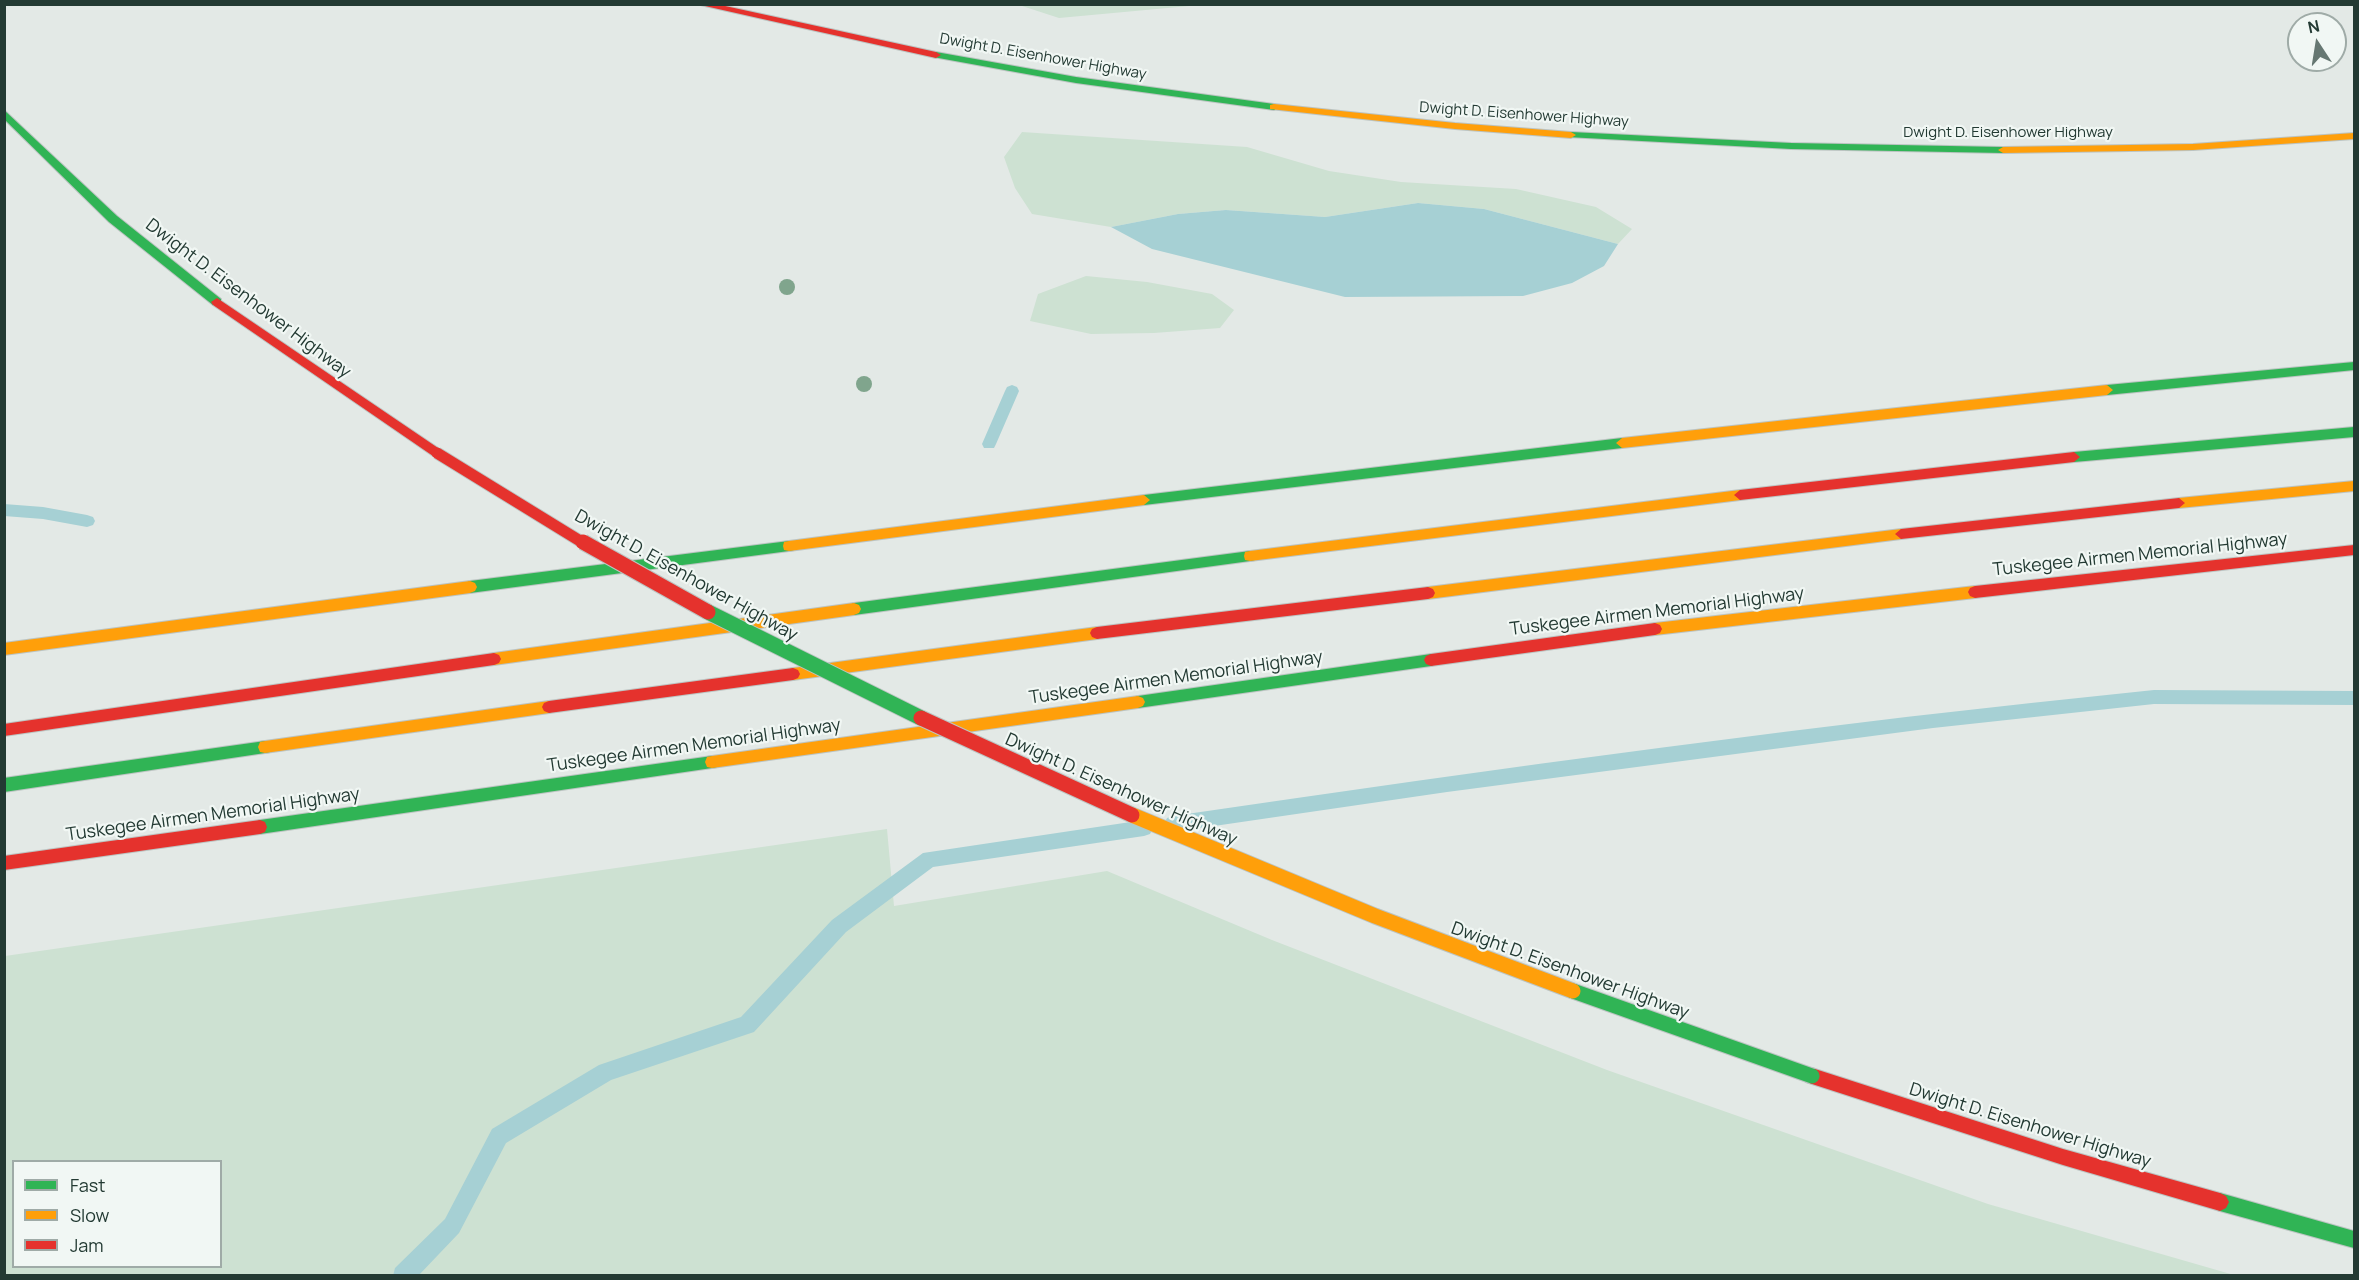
<!DOCTYPE html>
<html>
<head>
<meta charset="utf-8">
<style>
  body { margin:0 }
  #map { position:relative; width:2359px; height:1280px; overflow:hidden; background:#e3e9e6; font-family:Manrope,sans-serif }
  canvas { display:block }
  .frame { position:absolute; inset:0; border:6px solid #233a33; pointer-events:none }
  .legend { position:absolute; left:12px; top:1160px; width:210px; height:108px; box-sizing:border-box; background:#f1f7f4; border:2px solid #9faba7; margin:0; padding:8px 10px; list-style:none; font-size:18px; color:#233a33 }
  .legend li { display:flex; align-items:center; gap:12px; height:30px }
  .legend b { width:30px; border:2px solid #9faba7 }
  .north { position:absolute; left:2287px; top:12px; width:60px; height:60px; box-sizing:border-box; background:#f1f7f4; border:2px solid #9faba7; border-radius:50%; rotate:348deg; font-size:16px; font-weight:700; line-height:24px; text-align:center; color:#233a33 }
  .north::after { content:''; display:block; margin:auto; width:21px; height:27px; background:#667772; clip-path:polygon(50% 0,100% 100%,50% 72%,0 100%) }
</style>
</head>
<body>
<div id="map">
<canvas width="2359" height="1280"></canvas>
<div class="frame"></div>
<ul class="legend">
<li><b style="height:8px;background:#30b455"></b>Fast</li>
<li><b style="height:8px;background:#ff9f0a"></b>Slow</li>
<li><b style="height:8px;background:#e5322d"></b>Jam</li>
</ul>
<div class="north">N</div>
</div>
<script>
const context = document.querySelector('canvas').getContext('2d');
context.lineJoin = 'round';
function paint(path, color) { context.fillStyle = color; context.fill(path, 'evenodd'); }
function strokePath(path, color, width, dash) { context.strokeStyle = color; context.lineWidth = width; context.lineCap = dash ? 'butt' : 'round'; context.setLineDash(dash || []); context.stroke(path); }
function label(font, color, halo, rows, align = 'center') {
  context.font = font + ' Manrope,sans-serif'; context.lineWidth = 4.5; context.setLineDash([]); context.textBaseline = 'middle'; context.strokeStyle = halo; context.fillStyle = color; for (const [text, x, y, turn = 0] of rows) {
    context.save(); context.translate(x, y); context.rotate((+turn || 0) * Math.PI / 180); context.textAlign = isNaN(turn) ? turn : align; if (halo) context.strokeText(text, 0, 0); context.fillText(text, 0, 0); context.restore();
  }
}
const green = new Path2D(`
  M1019 5V4L1200 5 1059 18Z
  M1022 132 1247 147 1329 171 1401 182 1516 189 1596 207 1632 229 1618 244 1484 209 1418 203 1325 217 1226 210 1178 214 1111 227 1032 214 1015 188 1004 157Z
  M1086 276 1147 282 1212 294 1234 310 1220 328 1154 333 1091 334 1030 321 1038 294Z
  M887 829 894 906 1107 871 1272 940 1607 1070 1988 1204 2234 1275H5V956ZM14 1162H220V1266H14Z`);
const water = new Path2D(`
  M1418 203 1484 209 1618 244 1604 266 1572 283 1523 296 1345 297 1152 249 1111 227 1178 214 1226 210 1325 217Z`);
const stream = new Path2D(`
  M1012 385 1017 387 1019 391 996 444 994 448H984L982 444 1005 391 1007 387Z
  M4 504 43 507 87 515 93 517 95 521 93 525 87 527 43 519 4 516Z
  M2154 690 2354 691V705L2154 704 1933 728 1447 792 1173 832 1167 830 1164 824 1167 818 1173 816C1499 768 1826 723 2154 690Z
  M1144 820 1150 822 1153 828 1150 834 1144 836 933 867 846 932 754 1032 611 1080 506 1143 459 1233 418 1276H393L395 1268 445 1219 492 1129 599 1065 741 1017 832 920 923 853Z`);
const path = new Path2D(`
  M2047 4H2249`);
const fast = new Path2D(`
  M936 52 1076 77 1274 104 1279 107 1274 110 1076 83 933 57 931 55Z
  M4 110 117 216 221 299V305H213L109 222 4 119Z
  M1571 132 1791 143 2003 147 2008 150 2003 153 1791 149 1567 137 1566 135Z
  M2354 362V370L2107 395 2101 390 2107 385Z
  M2354 427V437L2074 462 2068 457 2074 452Z
  M1622 438 1628 443 1622 448 1144 505 1138 500 1144 495Z
  M789 541 794 542 795 546 794 550 789 551 470 593 465 591 463 587 465 583 470 581Z
  M1250 551 1255 552 1256 556 1255 560 1250 561 854 615 849 613 847 609 849 605 854 603Z
  M1431 654 1436 656 1438 660 1436 664 1431 666 1138 708 1133 706 1131 702 1133 698 1138 696Z
  M265 741 270 742 272 747 270 752 265 753 4 792V778Z
  M712 756 717 757 719 762 717 767 712 768 260 834 255 832 253 827 255 822 260 820Z
  M2220 1193 2354 1231V1248L2220 1211 2214 1208 2211 1202 2214 1196Z`);
const slow = new Path2D(`
  M1274 104 1455 123 1571 132 1576 135 1571 138 1455 129 1270 109V105Z
  M2354 133V139L2193 150 2003 153 1998 150 2003 147 2193 144Z
  M2107 385 2113 390 2107 395 1622 448 1616 443 1622 438Z
  M2354 481V491L2179 508 2173 503 2179 498Z
  M1740 490 1746 495 1740 500 1250 561 1245 560 1244 556 1245 552 1250 551Z
  M1144 495 1150 500 1144 505 789 551 784 550 783 546 784 542 789 541Z
  M1901 529 1907 534 1901 539 1428 599 1423 597 1421 593 1423 589 1428 587Z
  M470 581 475 583 477 587 475 591 470 593 4 655V643Z
  M1975 586 1980 588 1982 592 1980 596 1975 598 1655 635 1650 633 1648 629 1650 625 1655 623Z
  M854 603 859 605 861 609 859 613 854 615 494 665 489 663 487 659 489 655 494 653Z
  M1097 627 1102 629 1104 633 1102 637 1097 639 793 680 788 678 786 674 788 670 793 668Z
  M1138 696 1143 698 1145 702 1143 706 1138 708 712 768 707 767 705 762 707 757 712 756Z
  M549 701 554 703 556 707 554 711 549 713 265 753 260 752 258 747 260 742 265 741Z`);
const jam = new Path2D(`
  M696 4H716L936 52 941 55 936 58Z
  M217 298 441 450 443 453 441 456H433L213 305 211 302Z
  M2074 452 2080 457 2074 462 1740 500 1734 495 1740 490Z
  M2179 498 2185 503 2179 508 1901 539 1895 534 1901 529Z
  M2354 545V555L1975 598 1970 596 1968 592 1970 588 1975 586Z
  M1428 587 1433 589 1435 593 1433 597 1428 599 1097 639 1092 637 1090 633 1092 629 1097 627Z
  M1655 623 1660 625 1662 629 1660 633 1655 635 1431 666 1426 664 1424 660 1426 656 1431 654Z
  M494 653 499 655 501 659 499 663 494 665 4 736V724Z
  M793 668 798 670 800 674 798 678 793 680 549 713 544 711 542 707 544 703 549 701Z
  M260 820 265 822 267 827 265 832 260 834 4 870V856Z
  M1812 1068 2063 1149 2220 1193 2226 1196 2229 1202 2226 1208 2220 1211 2063 1165 1812 1084 1806 1082 1804 1076 1806 1070Z`);
const fastBridge = new Path2D(`
  M708 612 921 718
  M1573 991 1812 1076`);
const slowBridge = new Path2D(`
  M1132 815 1375 916 1573 991`);
const jamBridgeFar1 = new Path2D(`
  M437 453 585 544`);
const jamBridge = new Path2D(`
  M583 542 708 612
  M921 718 1132 815`);
const trees = [
  [787,287],
  [864,384]
];
const farStreetnames = [
  ["Dwight D. Eisenhower Highway",1043,57,10],
  ["Dwight D. Eisenhower Highway",1524,115,4],
  ["Dwight D. Eisenhower Highway",2008,133]
];
const streetNames = [
  ["Dwight D. Eisenhower Highway",248,299,37],
  ["Tuskegee Airmen Memorial Highway",2140,555,-6],
  ["Dwight D. Eisenhower Highway",686,576,29],
  ["Tuskegee Airmen Memorial Highway",1657,612,-7],
  ["Tuskegee Airmen Memorial Highway",1176,678,-8],
  ["Tuskegee Airmen Memorial Highway",694,746,-8],
  ["Dwight D. Eisenhower Highway",1121,790,24],
  ["Tuskegee Airmen Memorial Highway",213,815,-8],
  ["Dwight D. Eisenhower Highway",1570,971,20],
  ["Dwight D. Eisenhower Highway",2030,1126,17]
];
paint(green, '#cde1d2');
paint(water, '#a6d0d4');
paint(stream, '#a6d0d4');
strokePath(fast, '#bcc4c2', 2);
strokePath(slow, '#bcc4c2', 2);
strokePath(jam, '#bcc4c2', 2);
strokePath(path, '#c0c9c4', 3, [2, 4]);
paint(fast, '#30b455');
paint(slow, '#ff9f0a');
paint(jam, '#e5322d');
strokePath(fastBridge, '#bcc4c2', 17, []);
strokePath(slowBridge, '#bcc4c2', 17, []);
strokePath(jamBridgeFar1, '#bcc4c2', 13, []);
strokePath(jamBridge, '#bcc4c2', 17, []);
strokePath(fastBridge, '#30b455', 15);
strokePath(slowBridge, '#ff9f0a', 15);
strokePath(jamBridgeFar1, '#e5322d', 11);
strokePath(jamBridge, '#e5322d', 15);
context.fillStyle = '#80a58d';
for (const [x, y] of trees) { context.beginPath(); context.arc(x, y, 8, 0, 2 * Math.PI); context.fill(); }
label('15px', '#233a33', '#f1f7f4', farStreetnames);
label('18px', '#233a33', '#f1f7f4', streetNames);
</script>
</body>
</html>
